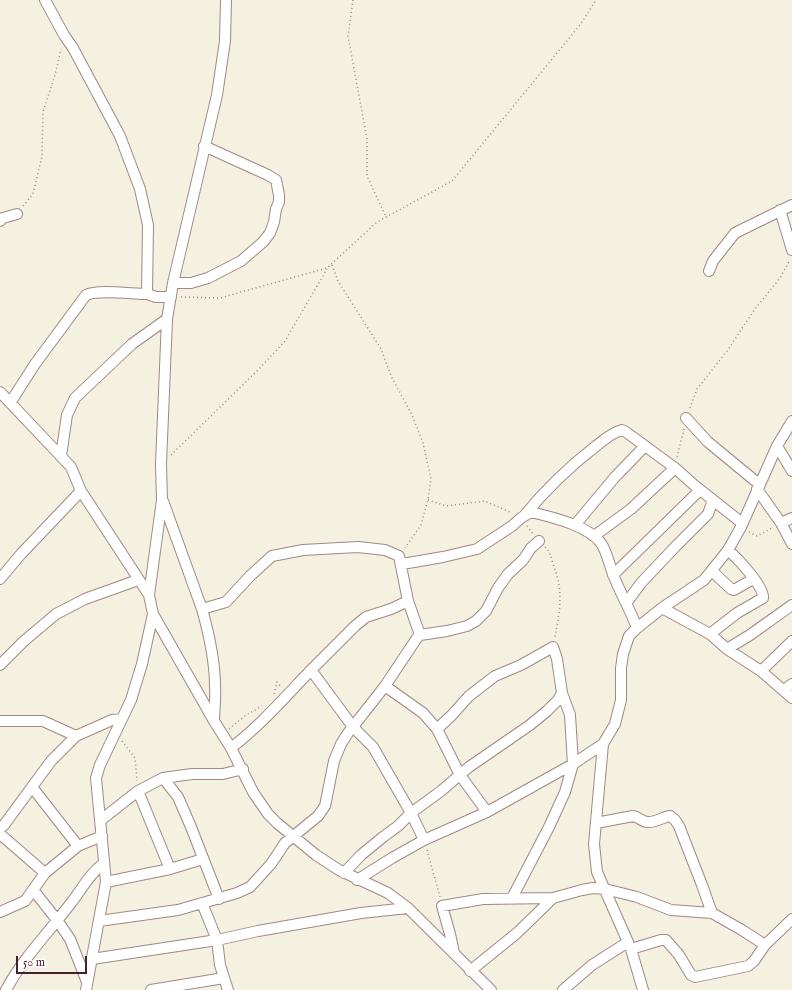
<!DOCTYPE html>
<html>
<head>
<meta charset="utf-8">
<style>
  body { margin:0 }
  #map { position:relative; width:792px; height:990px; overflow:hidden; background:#f4f1e0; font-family:"IM FELL English",serif }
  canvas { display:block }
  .scale { position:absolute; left:16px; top:956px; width:71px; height:18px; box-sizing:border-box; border:2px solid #4a1f2b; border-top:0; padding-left:5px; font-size:12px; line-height:14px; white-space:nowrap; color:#4a1f2b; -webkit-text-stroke:3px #fff; paint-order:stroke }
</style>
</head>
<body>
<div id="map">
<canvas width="792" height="990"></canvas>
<div class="scale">50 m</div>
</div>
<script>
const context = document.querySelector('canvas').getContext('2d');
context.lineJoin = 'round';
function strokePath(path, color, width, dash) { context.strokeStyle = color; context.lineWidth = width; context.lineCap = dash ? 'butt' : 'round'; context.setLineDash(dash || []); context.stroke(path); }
const path = new Path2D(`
  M353 0 348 36 367 139V176L386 217
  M23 206 33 194 42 156 43 112 55 75 61 49
  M332 265 338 281 381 349 391 376 412 415 423 443 431 479 428 499 421 525 405 548
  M181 297 220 298 327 268 377 222 452 181 580 25 596 0
  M690 408 697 389 727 351 755 309 780 278 790 260
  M171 455 258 370 285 341 327 269
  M677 457 684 429
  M428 500 446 506 485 501 512 513
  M527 526 533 534
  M749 532 757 536 772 528
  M545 547C550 552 551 557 553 564 564 592 560 609 555 637
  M274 694 277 682 281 687
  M229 729 246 715 262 706
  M122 741 135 758 137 781
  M427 850 440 897`);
const street = new Path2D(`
  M45 0 64 35 73 48 120 136 140 189 148 225 147 294 156 297H171
  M780 210 792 250
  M0 221 3 218 17 214
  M709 271 713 261 735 233 792 205
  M173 283H191L208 278 241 261 263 242 270 233 274 222 276 209 279 202V195L276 180 268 175 204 146
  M0 392 71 467 81 491 149 595
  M10 403 35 364 86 295C98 289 132 294 147 294
  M686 418 708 442 759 484
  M777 446 792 471
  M61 456 67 415 75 398 132 344 167 319
  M757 489 781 523 792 544
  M163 501 202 609C209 634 215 661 215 686 216 698 214 710 214 721
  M524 516C545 490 569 467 596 446 604 440 611 433 622 430L626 432 675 468 694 485 742 523
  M781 523 792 518
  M575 525 615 477 645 446
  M594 536 631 509 675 468
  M402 564 443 557 477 549 512 526 521 518 529 513H535C555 518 588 526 601 543 607 552 609 564 613 574 620 593 630 609 637 628
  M712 571 731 589 734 590 753 579
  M613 575 700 490
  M0 579 21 554 81 491
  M627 602 641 583 675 547 708 514 713 500
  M662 608 710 634 727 649 761 671 792 698
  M202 609 226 602 250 576 272 556 303 550 358 547 385 550 399 556 408 601 420 635
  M153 614 214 721 231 748 253 792 268 814 277 823 316 855 339 870 388 893 408 908 491 990
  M710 634 737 613 763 598C764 586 737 558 728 550
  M727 649 750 635 792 605
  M0 665 24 641 56 614 85 599 138 580
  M311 670 355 626 366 617 391 609 408 601
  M761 671 792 641
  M385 686 423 713 437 729 460 775 487 812
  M784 690 792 684
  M0 721H43L76 736
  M603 744 594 844 597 872 631 949 643 990
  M231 748C261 725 285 697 311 670L353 727 373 747 411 813 424 840
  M163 778 178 797 191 827 219 899
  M32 787 78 846
  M138 791 170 869 203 859
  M101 820 138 791 163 778 192 774H223L243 769
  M596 823 633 816C639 817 642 822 648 822 654 823 663 817 670 816L675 820 679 826 702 885 712 913
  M0 828 4 825 51 761 76 736 112 720 122 719
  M0 834 45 873
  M344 873 361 855 383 837 398 826 411 813 441 791 469 767 530 725 547 711 558 700 562 693
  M357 880 392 858 424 840 487 812 573 764 570 715 562 693 557 659 553 647 521 665 495 676 469 696 452 715 437 729
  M106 882 170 869
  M34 891 57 920 70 939 87 982
  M512 898 549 827 565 792 573 764 603 744 615 724 621 700V668L623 654 629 636 637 628 662 608 704 580 728 550 741 527 777 446 792 421
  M202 903 217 940 220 965 228 990
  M0 912 25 901 45 873 78 846 102 836
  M99 921 178 910 237 893 250 887 271 864 285 843 318 816 325 806 334 761 341 744 348 733 385 686 417 638 420 635 447 631 467 626 476 621 486 611 498 588 508 574 523 560 531 548 539 541
  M631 949 661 940H666L679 955 691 975 695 977 748 966 754 961 765 945 792 919
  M454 953 450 934 442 906 483 899 553 898 582 890 593 888 605 889 637 897 671 910 712 913 742 930 765 945
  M92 959 217 940 258 931 361 913 408 908
  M470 971 517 933 553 898
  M6 990C23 958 49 932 71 903 82 889 89 874 104 863
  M86 990 106 882 96 778 100 765 131 700 142 664 153 614 149 595 162 500 161 464 167 319 173 283 217 95 225 41 226 0
  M151 990 224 978
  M563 990 592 965 628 942`);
strokePath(street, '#9f8886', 12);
strokePath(path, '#9f8886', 1.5, [1, 3]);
strokePath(street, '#fff', 10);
</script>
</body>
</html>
